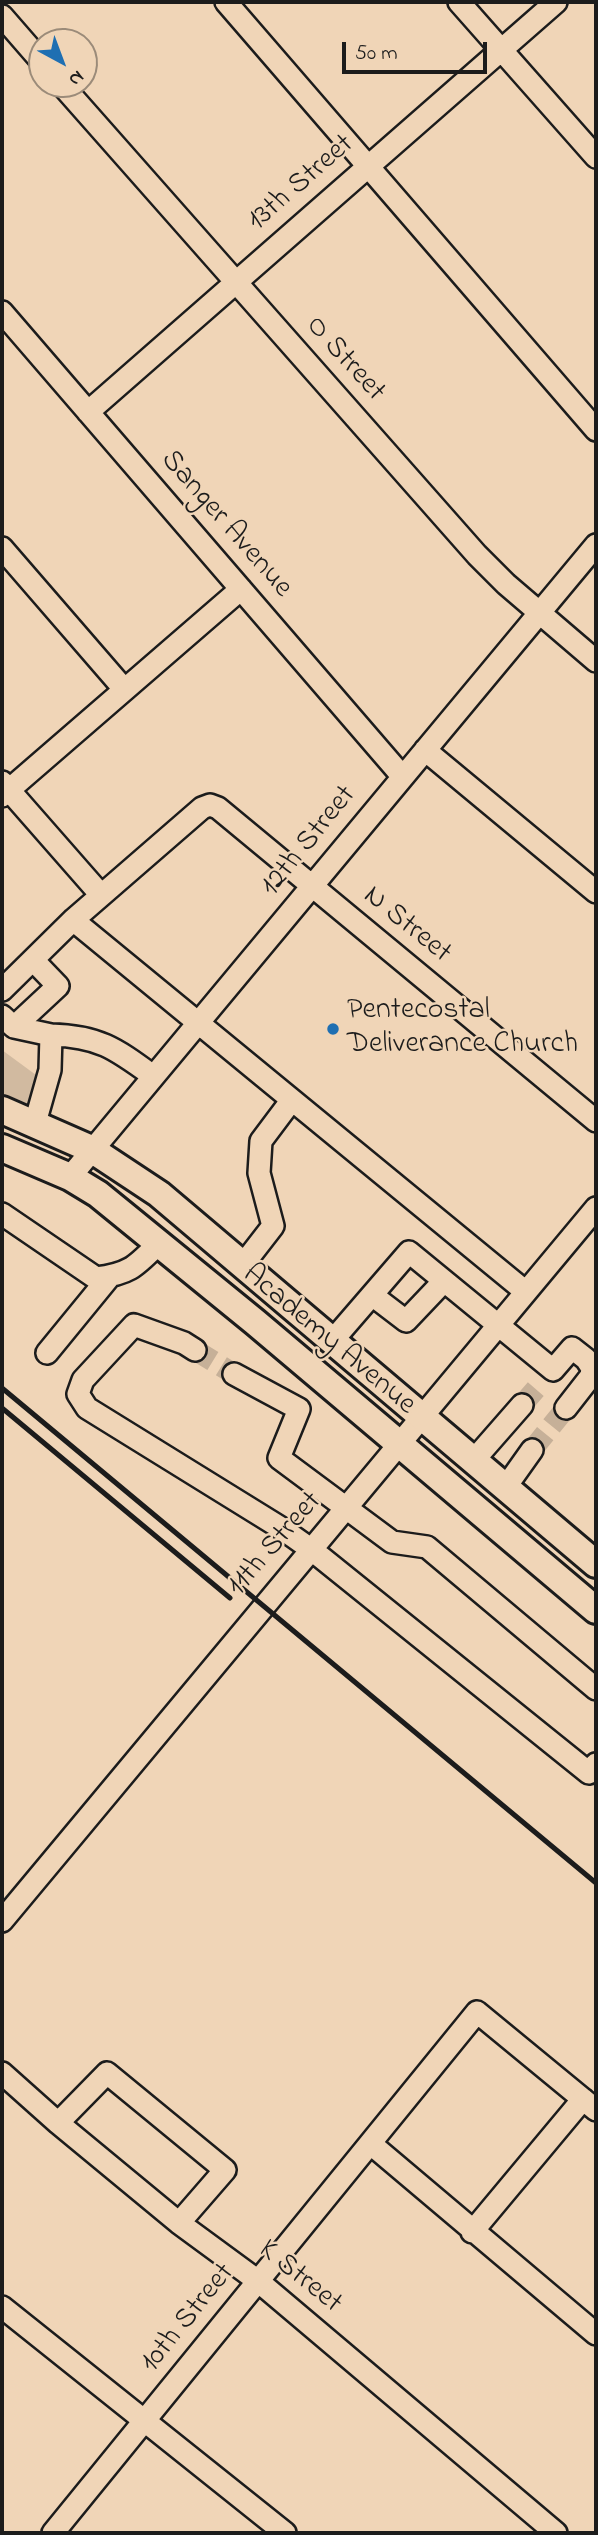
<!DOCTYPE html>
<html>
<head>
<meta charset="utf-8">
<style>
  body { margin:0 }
  #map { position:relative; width:598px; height:2535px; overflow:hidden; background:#f0d5b7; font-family:"Indie Flower",sans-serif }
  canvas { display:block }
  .frame { position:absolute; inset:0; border:4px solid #1c1c1c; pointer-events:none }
  .north { position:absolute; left:28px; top:28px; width:70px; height:70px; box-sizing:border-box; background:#f0d5b7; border:2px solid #9b8b79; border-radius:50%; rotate:139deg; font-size:19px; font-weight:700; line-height:28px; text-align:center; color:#1c1c1c }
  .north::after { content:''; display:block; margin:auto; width:24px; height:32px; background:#1f6fb2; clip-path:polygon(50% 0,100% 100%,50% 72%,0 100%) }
  .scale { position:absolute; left:342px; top:42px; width:145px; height:32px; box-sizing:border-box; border:4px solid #1c1c1c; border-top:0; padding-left:9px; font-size:21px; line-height:24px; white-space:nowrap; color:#1c1c1c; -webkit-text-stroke:5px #f0d5b7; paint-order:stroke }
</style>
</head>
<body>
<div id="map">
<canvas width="598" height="2535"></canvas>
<div class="frame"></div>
<div class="north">N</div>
<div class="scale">50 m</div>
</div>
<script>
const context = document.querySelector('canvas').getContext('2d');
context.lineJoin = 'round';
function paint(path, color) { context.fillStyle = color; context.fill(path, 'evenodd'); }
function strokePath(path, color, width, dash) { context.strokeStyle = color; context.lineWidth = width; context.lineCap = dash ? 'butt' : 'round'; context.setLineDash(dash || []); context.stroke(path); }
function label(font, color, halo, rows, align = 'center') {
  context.font = font + ' "Indie Flower",sans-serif'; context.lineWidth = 5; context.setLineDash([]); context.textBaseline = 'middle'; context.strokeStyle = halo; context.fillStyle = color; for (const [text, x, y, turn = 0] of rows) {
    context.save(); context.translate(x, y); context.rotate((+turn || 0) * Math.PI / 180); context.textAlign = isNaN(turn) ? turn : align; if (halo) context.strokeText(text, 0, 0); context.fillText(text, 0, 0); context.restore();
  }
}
const green = new Path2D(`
  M2 1050 36 1075 29 1104 2 1093Z`);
const minorTunnel = new Path2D(`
  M195 1350 234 1374
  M522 1405 542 1382
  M532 1450 566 1408`);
const minor = new Path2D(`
  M226 2 596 430
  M459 2 596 157
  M2 16 42 62
  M61 84 477 555 506 584 596 661
  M2 312 402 776
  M88 412 556 2
  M2 548 124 689
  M425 750 596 892
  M2 782 101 895
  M2 796 241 589
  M73 920 526 1292
  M2 990 73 920 202 808 210 805 218 808 596 1121
  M2 1016 14 1027 51 1035 50 1070 35 1123
  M14 1027 58 986 34 961
  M51 1035C99 1036 116 1049 153 1076
  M70 1177 596 545
  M2 1214 96 1278C130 1274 136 1266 159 1243
  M242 1266 273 1226 259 1173 261 1141 291 1101
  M372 1295 406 1321 444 1281
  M333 1340 409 1252 553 1370 572 1348 586 1359 592 1368 591 1376 566 1408
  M195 1350 184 1343 134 1325 83 1380 78 1394 87 1408 281 1528 312 1550 589 1773 596 1764
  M47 1353 110 1276
  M234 1374 299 1409 279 1458 392 1542 427 1547 596 1689
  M473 1461 522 1405
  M505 1488 532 1450
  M2 1921 596 1208
  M2 2073 58 2123 179 2223 258 2281 556 2533
  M58 2123 107 2073 225 2170 179 2223
  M371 2144 596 2334
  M472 2232 583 2099
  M2 2307 285 2533
  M53 2533 477 2012 596 2110`);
const major = new Path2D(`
  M2 1110 91 1149 159 1194 596 1564
  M2 1148 70 1177 98 1194 255 1322 596 1610`);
const rail = new Path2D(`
  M2 1388 596 1883
  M2 1408 230 1598`);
const markers = [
  [333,1029,7,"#1f6fb2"]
];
const streetNames = [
  ["13th Street",302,184,-41],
  ["O Street",344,360,48],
  ["Sanger Avenue",225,525,49],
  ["12th Street",310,842,-51],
  ["N Street",406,926,39],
  ["Academy Avenue",328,1341,40],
  ["11th Street",276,1545,-49],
  ["K Street",299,2278,39],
  ["10th Street",189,2319,-51]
];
const poiNames = [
  ["Pentecostal",347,1012],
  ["Deliverance Church",347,1046]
];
paint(green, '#d1baa0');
strokePath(minorTunnel, '#c6b098', 21, [21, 10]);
strokePath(minor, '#1c1c1c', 26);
strokePath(major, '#1c1c1c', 32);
strokePath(minor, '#f0d5b7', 21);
strokePath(major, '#f0d5b7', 26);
strokePath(rail, '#1c1c1c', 5);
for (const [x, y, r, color] of markers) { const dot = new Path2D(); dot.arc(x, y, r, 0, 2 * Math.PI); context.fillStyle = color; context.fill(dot); strokePath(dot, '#f0d5b7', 2.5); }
label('30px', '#1c1c1c', '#f0d5b7', streetNames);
label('30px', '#1c1c1c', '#f0d5b7', poiNames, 'left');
</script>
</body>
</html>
